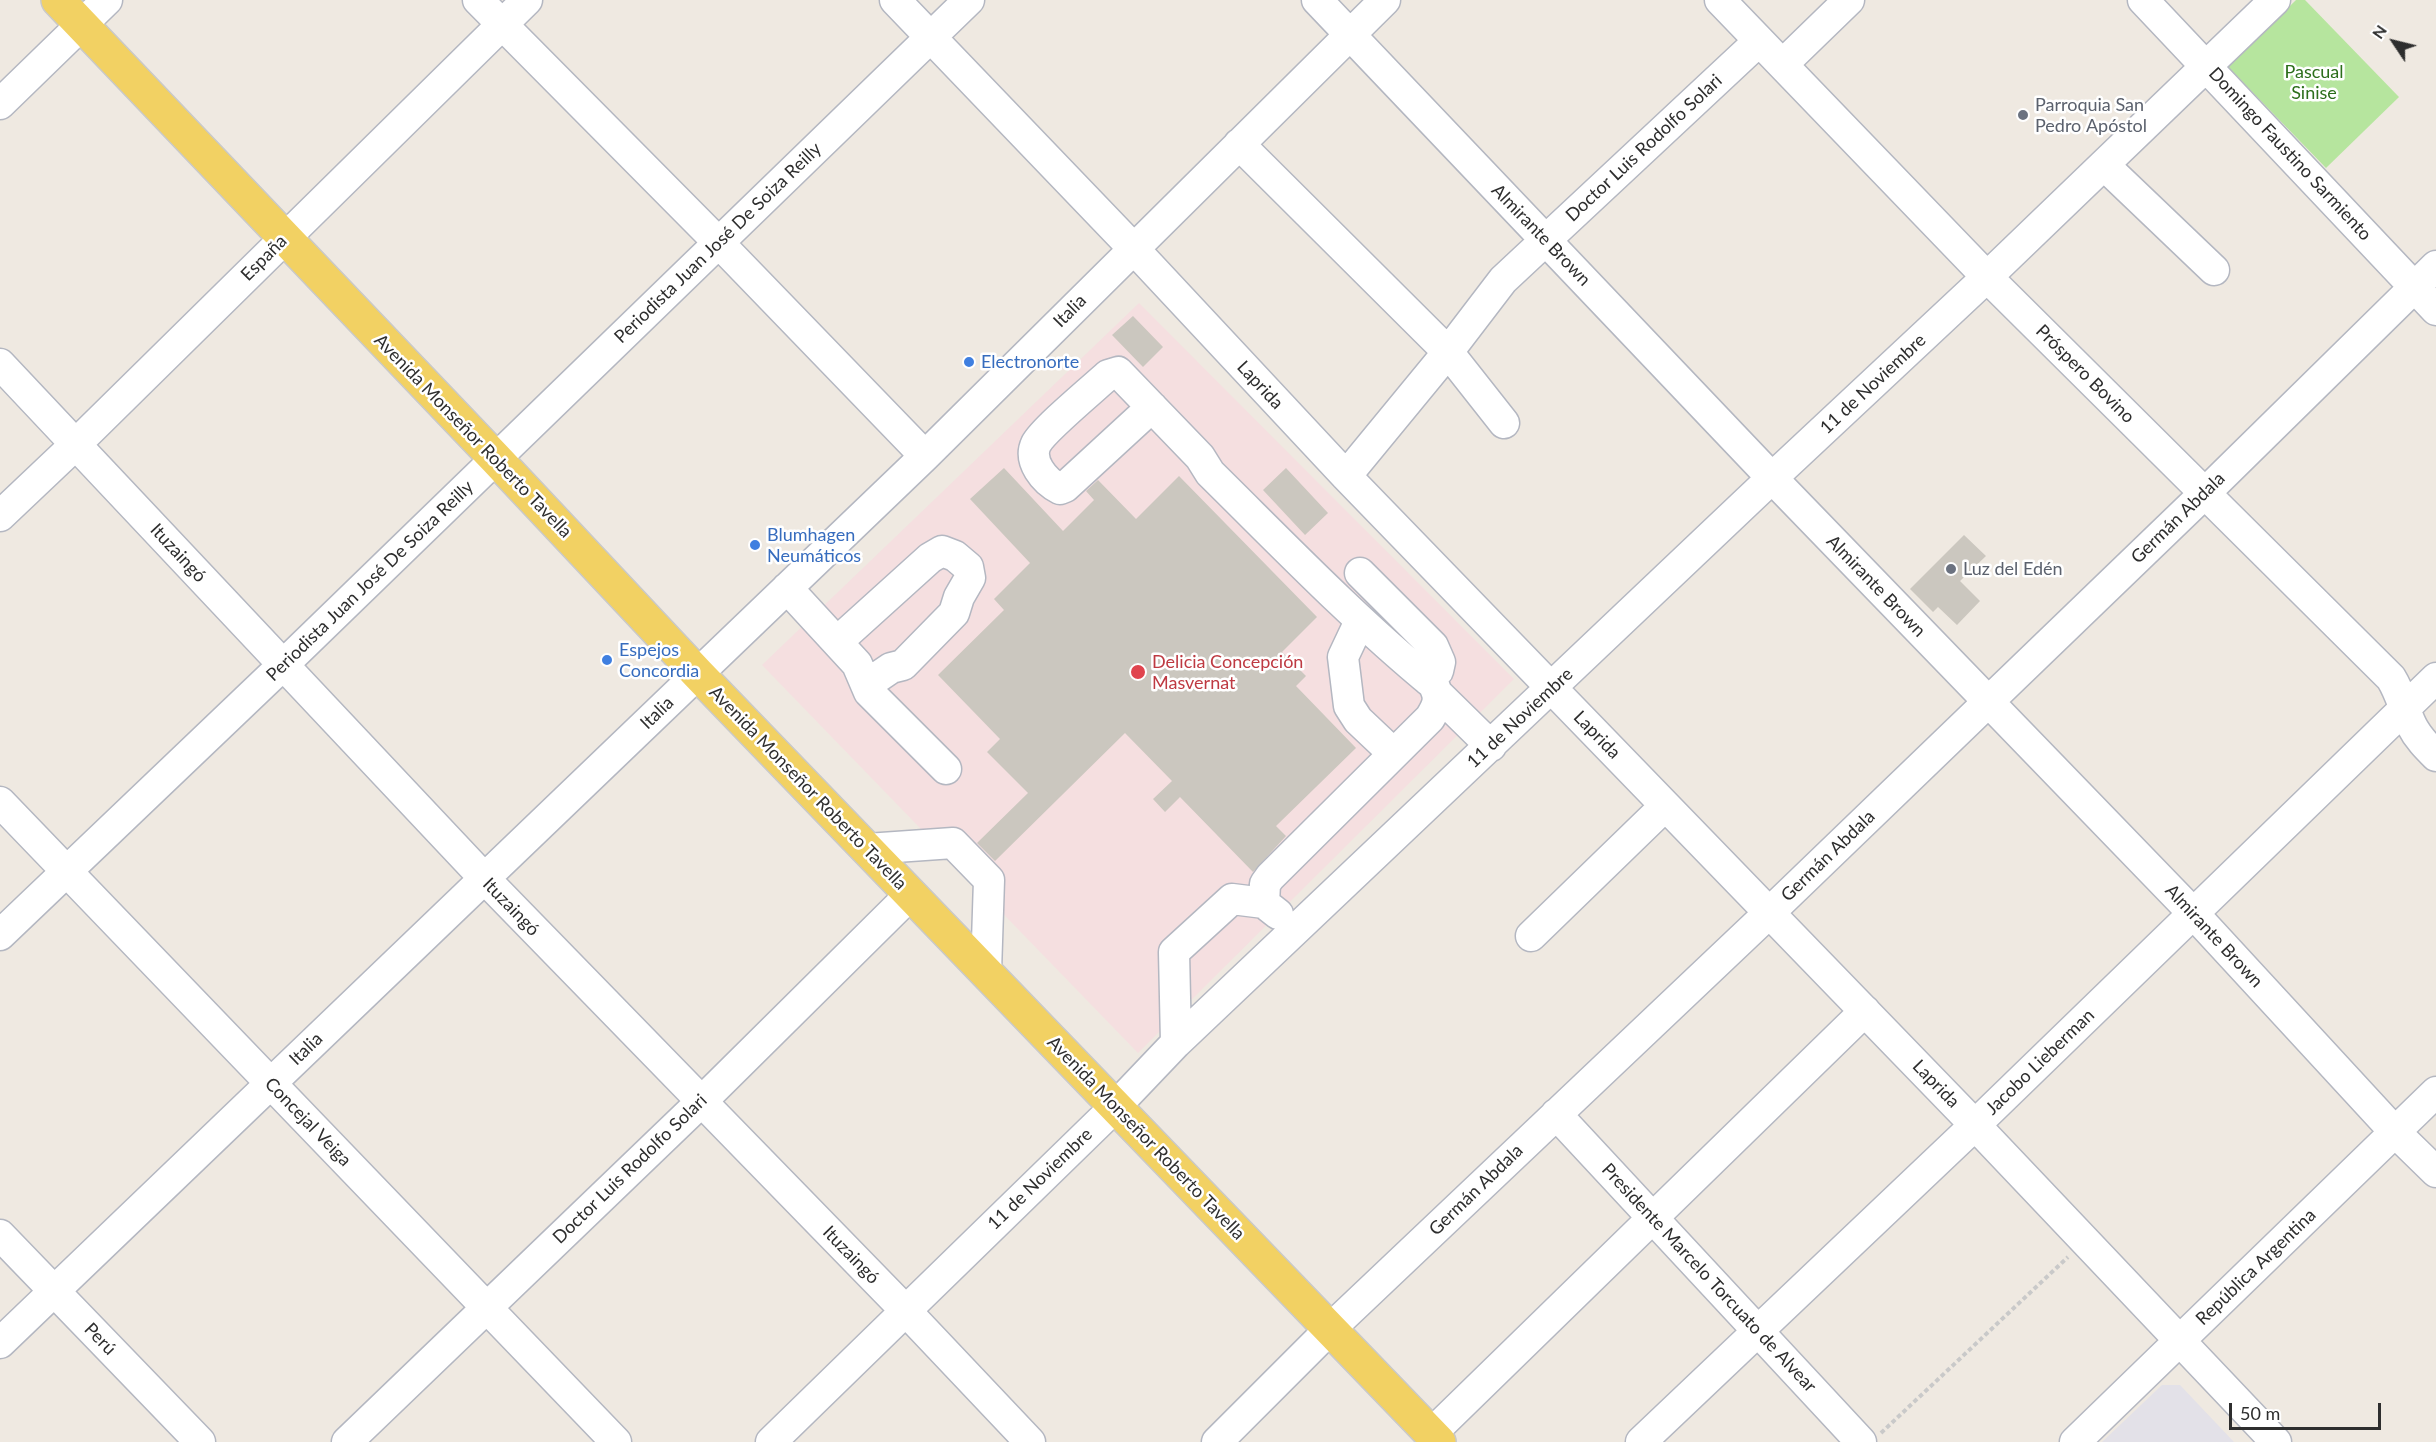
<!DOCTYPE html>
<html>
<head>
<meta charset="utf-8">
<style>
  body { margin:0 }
  #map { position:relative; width:2436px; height:1442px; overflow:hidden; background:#efe9e1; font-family:Lato,sans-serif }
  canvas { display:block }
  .north { position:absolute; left:2364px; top:12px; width:60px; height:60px; -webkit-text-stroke:4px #fff; paint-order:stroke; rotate:305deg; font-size:16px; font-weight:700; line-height:24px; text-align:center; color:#2e2e2e }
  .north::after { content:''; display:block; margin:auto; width:21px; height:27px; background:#2e2e2e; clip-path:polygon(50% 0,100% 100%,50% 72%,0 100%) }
  .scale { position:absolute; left:2229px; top:1403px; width:152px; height:27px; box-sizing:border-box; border:3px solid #2e2e2e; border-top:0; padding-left:8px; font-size:18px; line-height:21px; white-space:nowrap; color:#2e2e2e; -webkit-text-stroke:4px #fff; paint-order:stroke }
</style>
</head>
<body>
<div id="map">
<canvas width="2436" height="1442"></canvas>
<div class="north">N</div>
<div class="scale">50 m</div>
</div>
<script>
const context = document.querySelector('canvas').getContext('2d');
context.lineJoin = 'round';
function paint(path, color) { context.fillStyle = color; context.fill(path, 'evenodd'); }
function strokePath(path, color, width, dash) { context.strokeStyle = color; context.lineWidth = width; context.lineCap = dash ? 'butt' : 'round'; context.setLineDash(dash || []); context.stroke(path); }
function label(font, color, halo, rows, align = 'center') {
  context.font = font + ' Lato,sans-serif'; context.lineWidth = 5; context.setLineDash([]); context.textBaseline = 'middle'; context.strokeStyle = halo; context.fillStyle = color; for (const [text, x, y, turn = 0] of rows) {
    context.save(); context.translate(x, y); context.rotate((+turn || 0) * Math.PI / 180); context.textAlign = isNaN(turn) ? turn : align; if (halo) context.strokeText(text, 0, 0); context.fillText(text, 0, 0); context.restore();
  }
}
const industrial = new Path2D(`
  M2162 1385H2180L2234 1442H2102Z`);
const medical = new Path2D(`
  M1139 303 1514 679 1138 1053 762 665Z`);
const green = new Path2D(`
  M2296 0H2305L2399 97 2326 168 2228 67Z`);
const building = new Path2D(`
  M1133 316 1163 347 1143 367 1112 335Z
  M1004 468 1063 531 1094 500 1086 491 1098 480 1136 519 1179 476 1317 617 1282 652 1306 676 1296 686 1356 748 1276 826 1286 836 1253 872 1180 797 1165 812 1153 799 1172 781 1125 733 995 861 977 843 1028 793 987 752 1000 739 938 675 1004 610 994 599 1030 563 970 499Z
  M1286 468 1328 513 1305 535 1263 490Z
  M1964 535 1986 556 1960 581 1980 601 1957 625 1938 607 1933 612 1910 589Z`);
const path = new Path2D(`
  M1881 1433 2068 1257`);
const minor = new Path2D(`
  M478 0 718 242 925 456
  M895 0 1133 248 1346 476 1975 1125 2276 1442
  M1317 0 1772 478 2193 913 2395 1132 2436 1172
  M1720 0 1987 277 2391 678C2401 694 2404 710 2412 726 2418 738 2427 747 2436 756
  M2143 0 2436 310
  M1783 64 1849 0
  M0 104 107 0
  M1239 144 1448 352 1504 423
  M2104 165 2214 270
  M0 364 485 879 905 1310 1030 1442
  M1152 407 1065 487 1060 489C1044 481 1028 461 1036 444 1043 430 1094 388 1108 375L1118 372 1200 457 1210 473C1283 545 1354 619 1433 684 1441 698 1438 705 1430 718L1270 877 1265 884 1264 903
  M1346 476 1448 352 1503 280 1759 41
  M0 516 76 444 527 0
  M1360 573 1433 646 1440 662 1438 671 1428 680
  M787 588 857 664 869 692 946 769
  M1360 621 1343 657 1349 706 1358 720 1394 754
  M837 642 930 558 942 551 955 556 968 567 970 578 959 597 954 613 903 665 891 668 866 685
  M1439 695 1491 746
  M0 802 616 1442
  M867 849 953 843 989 880 986 972
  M0 935 283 665 969 0
  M1531 936 1665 806
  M1176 1043 1174 952 1232 899 1264 903 1278 914
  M1556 1114 1861 1442
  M0 1235 200 1442
  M0 1343 925 456 1385 0
  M1431 1434 1865 1011
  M347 1442 701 1102 911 894
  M771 1442 1115 1107 1176 1043 1772 478 1987 277 2275 0
  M1217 1442 1330 1329 1769 913 2205 493 2436 266
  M1641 1442 1975 1125 2436 678
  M2075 1442 2436 1092`);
const major = new Path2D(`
  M58 0 496 459 698 674 1439 1442`);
const markers = [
  [2023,115,6,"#6b7280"],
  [969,362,6,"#3f7fe0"],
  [755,545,6,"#3f7fe0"],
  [1951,569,6,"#6b7280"],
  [607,660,6,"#3f7fe0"],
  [1138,672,8,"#e0444e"]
];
const parkNames = [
  ["Pascual",2314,72],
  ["Sinise",2314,93]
];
const worshipNames = [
  ["Parroquia San",2035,105],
  ["Pedro Apóstol",2035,126],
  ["Luz del Edén",1963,569]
];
const streetNames = [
  ["Doctor Luis Rodolfo Solari",1644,148,-43],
  ["Domingo Faustino Sarmiento",2290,154,47],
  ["Almirante Brown",1541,235,46],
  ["Periodista Juan José De Soiza Reilly",718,243,-44],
  ["España",264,258,-45],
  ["Italia",1070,311,-45],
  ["Próspero Bovino",2085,374,45],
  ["11 de Noviembre",1873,384,-43],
  ["Laprida",1260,385,47],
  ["Avenida Monseñor Roberto Tavella",473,436,46],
  ["Germán Abdala",2178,518,-44],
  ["Ituzaingó",178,553,47],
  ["Periodista Juan José De Soiza Reilly",370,581,-44],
  ["Almirante Brown",1876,586,46],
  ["Italia",657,713,-44],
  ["11 de Noviembre",1520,718,-43],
  ["Laprida",1597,735,46],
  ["Avenida Monseñor Roberto Tavella",808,788,46],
  ["Germán Abdala",1828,856,-44],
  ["Ituzaingó",511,907,46],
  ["Almirante Brown",2214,936,47],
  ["Italia",306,1049,-44],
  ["Jacobo Lieberman",2040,1062,-44],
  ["Laprida",1936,1084,46],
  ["Concejal Veiga",308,1122,46],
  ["Avenida Monseñor Roberto Tavella",1146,1138,46],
  ["Doctor Luis Rodolfo Solari",630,1169,-44],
  ["11 de Noviembre",1040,1179,-44],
  ["Germán Abdala",1476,1190,-44],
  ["Ituzaingó",851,1255,46],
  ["República Argentina",2256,1267,-44],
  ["Presidente Marcelo Torcuato de Alvear",1709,1278,47],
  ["Perú",100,1339,46]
];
const shopNames = [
  ["Electronorte",981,362],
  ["Blumhagen",767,535],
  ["Neumáticos",767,556],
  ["Espejos",619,650],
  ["Concordia",619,671]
];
const healthNames = [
  ["Delicia Concepción",1152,662],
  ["Masvernat",1152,683]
];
paint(industrial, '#e3e1e8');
paint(medical, '#f5dfe0');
paint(green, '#b6e59e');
paint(building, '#cbc7bf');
strokePath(minor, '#b4b7c1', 33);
strokePath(major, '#c9c9c9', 36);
strokePath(path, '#c9c9c9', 4, [4.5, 3]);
strokePath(minor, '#fff', 30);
strokePath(major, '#f2d163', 33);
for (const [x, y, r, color] of markers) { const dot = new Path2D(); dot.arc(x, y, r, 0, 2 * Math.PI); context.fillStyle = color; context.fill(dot); strokePath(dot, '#fff', 2); }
label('18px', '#2c6e1b', '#fff', parkNames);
label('18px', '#5b616d', '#fff', worshipNames, 'left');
label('18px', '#2e2e2e', '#fff', streetNames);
label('18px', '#366cbe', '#fff', shopNames, 'left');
label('18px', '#be3a42', '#fff', healthNames, 'left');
</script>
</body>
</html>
